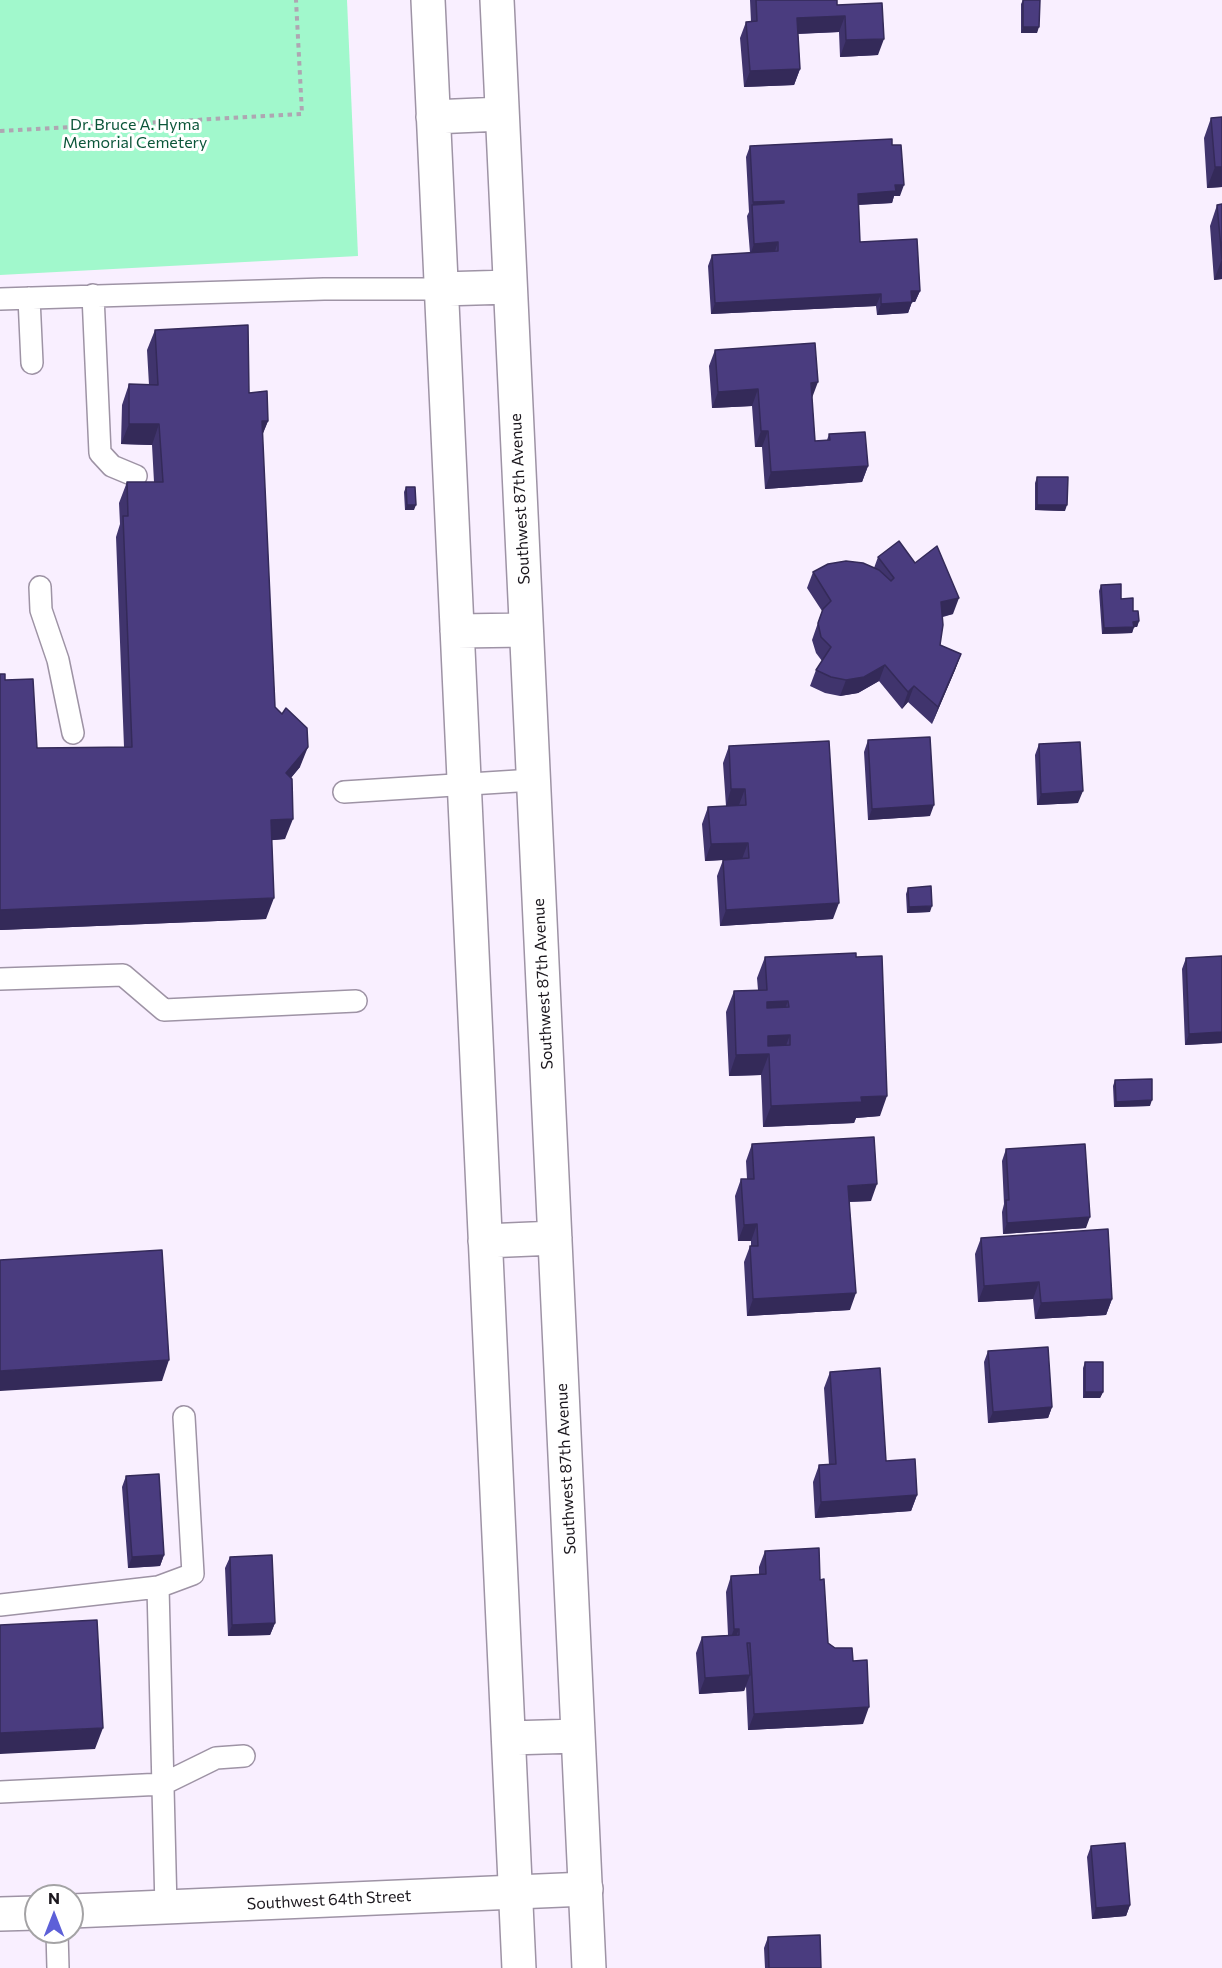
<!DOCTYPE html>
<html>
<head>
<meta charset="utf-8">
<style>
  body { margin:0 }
  #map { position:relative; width:1222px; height:1968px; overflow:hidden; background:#f9efff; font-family:Commissioner,sans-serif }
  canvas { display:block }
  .north { position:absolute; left:24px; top:1884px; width:60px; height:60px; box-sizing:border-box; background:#fff; border:2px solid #a4a3a5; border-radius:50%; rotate:0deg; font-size:16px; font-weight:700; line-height:24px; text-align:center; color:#1c181e }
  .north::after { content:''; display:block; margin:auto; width:21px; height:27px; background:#5d60d8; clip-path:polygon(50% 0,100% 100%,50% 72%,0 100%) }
</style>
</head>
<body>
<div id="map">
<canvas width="1222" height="1968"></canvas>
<div class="north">N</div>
</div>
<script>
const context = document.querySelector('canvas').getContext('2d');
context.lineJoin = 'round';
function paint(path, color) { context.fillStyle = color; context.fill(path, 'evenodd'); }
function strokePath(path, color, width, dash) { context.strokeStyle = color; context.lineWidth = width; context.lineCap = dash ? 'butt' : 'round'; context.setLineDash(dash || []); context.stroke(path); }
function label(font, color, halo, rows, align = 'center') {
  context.font = font + ' Commissioner,sans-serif'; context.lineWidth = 6; context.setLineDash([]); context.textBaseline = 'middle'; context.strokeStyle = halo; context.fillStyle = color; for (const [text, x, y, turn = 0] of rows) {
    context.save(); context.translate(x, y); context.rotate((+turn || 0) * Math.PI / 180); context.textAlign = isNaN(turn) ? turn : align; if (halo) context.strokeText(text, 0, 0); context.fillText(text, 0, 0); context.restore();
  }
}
const green = new Path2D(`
  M0 0H347L358 256 0 275Z`);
const path = new Path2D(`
  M0 131 302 114 296 0`);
const service = new Path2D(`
  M93 295 100 453 112 466 136 476
  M29 298 32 363
  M0 299 324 289H441
  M40 587 41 610 58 660 73 733
  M344 792 533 780
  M0 979 123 975 164 1010 356 1001
  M158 1587 166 1908
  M0 1605 158 1587 193 1574 184 1417
  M0 1792 163 1784 216 1758 244 1756
  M57 1932 58 1968`);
const tertiary = new Path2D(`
  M72 1911 586 1889
  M0 1914 36 1913`);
const secondary = new Path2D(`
  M428 0 519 1968
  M497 0 589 1968
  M433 117 502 114
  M441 289 510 287
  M457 631 526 630
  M485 1241 555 1238
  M509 1738 578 1736`);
const wall = new Path2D(`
  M750 0H837V5L878 55 840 57 839 32 798 34 800 69 794 85 744 87 740 38 746 22H751Z
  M1023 0H1040L1037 33H1021V4Z
  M1222 117V187L1207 188 1204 138 1211 118Z
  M750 146 900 196H894L892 203 858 205 860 242 920 291 915 302H912L908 313 877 315 876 306 711 314 708 266 712 255 750 253 747 216 749 212 746 157Z
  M1222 204V279L1214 280 1210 226 1217 205Z
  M155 330 249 393 268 421 262 435 275 707 300 767 291 778 285 839 272 840 266 919 0 930 5 680 37 748 124 747 116 537 120 524 119 503 127 482H154L152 445 121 444 122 405 129 384 149 385 147 350Z
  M715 350 812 398 815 441 827 440 829 434 868 466 862 482 765 489 762 447H755L752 406 712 408 709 366Z
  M1037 477 1065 511 1035 510V483Z
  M406 487 414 510H405L404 492Z
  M878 557 953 614 943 617 940 645 961 654 955 670 932 724 908 702 902 709 879 681 858 693 840 696 825 693 810 686 816 670 822 661 816 653 812 640 822 611 807 588 813 572 874 568Z
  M1101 585 1121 599 1133 611 1139 621 1137 627H1134L1132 633 1102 634 1099 591Z
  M868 740 930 816 868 820 864 752Z
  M1039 744 1078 803 1037 805 1035 755Z
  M729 746 833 919 720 926 717 876 723 860 739 859 705 861 702 824 708 807 739 805 726 806 723 763Z
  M908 888 930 912 907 913 906 894Z
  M1222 956V1043L1185 1045 1182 969 1186 958Z
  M765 957 880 1116 856 1118 854 1123 763 1127 761 1075 729 1076 726 1012 734 991 758 990 757 978Z
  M1115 1080 1150 1106 1114 1107 1113 1086Z
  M752 1144 871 1201 849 1202 850 1310 747 1316 744 1262 750 1246H751V1241H738L735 1196 741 1179H747L746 1161Z
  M1006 1149 1086 1228 1003 1234 1002 1212 1004 1204 1002 1161Z
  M981 1238 1112 1299 1106 1315 1035 1319 1033 1299 978 1302 975 1254Z
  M988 1351 1052 1407 1048 1418 988 1423 984 1362Z
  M1085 1362 1103 1392 1100 1398H1083V1368Z
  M830 1372 886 1461 917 1495 911 1511 815 1518 813 1482 819 1465H829L824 1388Z
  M126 1476 164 1555 160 1566 128 1568 122 1487Z
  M765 1551 820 1580 828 1643 853 1661 863 1724 748 1730 746 1686 744 1691 699 1694 696 1653 702 1637 728 1635 726 1592 731 1576 759 1574V1567Z
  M230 1557 275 1623 270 1635 228 1636 225 1568Z
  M1091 1846 1130 1905 1126 1916 1092 1919 1087 1857Z
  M768 1937 821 1968H765L764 1948Z`);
const shadedWall = new Path2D(`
  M845 16 839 32 791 34 797 18Z
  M1023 27H1039L1037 33H1021Z
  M884 39 878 55 840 57 846 40Z
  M800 69 794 85 744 87 750 71Z
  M1215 167H1222V187L1207 188Z
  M895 185H904L900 196H894L892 203 853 205 858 194Z
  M784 201 780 212 752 207 753 202Z
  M778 242 774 254 750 255 754 244Z
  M1222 259V279L1214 280Z
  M911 291H920L915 302H912L908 313 877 315 881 304Z
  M881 294 876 306 711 314 715 303Z
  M818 382 812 398 811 383Z
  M758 389 752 406 712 408 718 392Z
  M262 421H268L260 441Z
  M129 424H159L152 445 121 444Z
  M761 431H768L762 447H755Z
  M868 466 862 482 765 489 771 472Z
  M407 505H416L414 510H405Z
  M1037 505H1067L1065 511 1035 510Z
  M959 598 953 614 935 618 941 602Z
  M1139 621 1137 627H1134L1132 633 1102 634 1104 628Z
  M961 654 955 670 932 724 938 707Z
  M885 665 879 681 858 693 840 696 846 680Z
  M914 686 908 702 902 709 908 692Z
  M308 747 300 767 278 793 286 773Z
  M731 789H745L739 805 726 806Z
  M1083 791 1078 803 1037 805 1041 794Z
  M934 805 930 816 868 820 872 809Z
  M293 819 285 839 263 841 271 820Z
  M748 843 742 859 705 861 711 844Z
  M274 898 266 919 0 930V910Z
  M839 903 833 919 720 926 726 910Z
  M932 906 930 912 907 913 909 907Z
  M788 1001 780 1022H759L767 1002Z
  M1222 1032V1043L1185 1045 1189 1034Z
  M790 1035 782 1056 769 1054 761 1075 729 1076 736 1055 768 1036Z
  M887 1096 880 1116 856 1118 854 1123 763 1127 771 1106 861 1097Z
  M1152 1100 1150 1106 1114 1107 1116 1102Z
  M877 1184 871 1201 842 1202 848 1186Z
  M1090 1217 1086 1228 1003 1234 1007 1223Z
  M757 1224 751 1241H738L744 1225Z
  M1039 1282 1033 1299 978 1302 984 1286Z
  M856 1293 850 1310 747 1316 753 1299Z
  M1112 1299 1106 1315 1035 1319 1041 1303Z
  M169 1360 162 1381 0 1391V1371Z
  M1085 1392H1103L1100 1398H1083Z
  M1052 1407 1048 1418 988 1423 993 1412Z
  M917 1495 911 1511 815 1518 821 1502Z
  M164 1555 160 1566 128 1568 132 1557Z
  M275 1623 270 1635 228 1636 232 1625Z
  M734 1629H739L733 1645H728Z
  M750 1675 744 1691 699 1694 705 1678Z
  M869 1707 863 1724 748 1730 754 1714Z
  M103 1728 95 1749 0 1754V1733Z
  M1130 1905 1126 1916 1092 1919 1096 1908Z`);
const building = new Path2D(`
  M756 0H837V5L882 3 884 39 846 40 845 16 797 18 800 69 750 71 746 22 757 21Z
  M1023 0H1040L1039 27H1023Z
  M1222 117V167H1215L1211 118Z
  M892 139V145H901L904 185H895L896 191 858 194 860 242 917 239 920 291H911L912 302 881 304V294L715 303 712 255 778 251V242L754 244 752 205 784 203V201L753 202 750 146Z
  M1222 204V259L1217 205Z
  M248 325 249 393 267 391 268 421H262L275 707 282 714 286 708 307 728 308 747 286 773 292 779 293 819 271 820 274 898 0 910V674H5V680L33 679 37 748 132 747 123 516H128L127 482H163L159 424H129V384L158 385 155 330Z
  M815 343 818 382 811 383 815 441 830 440 829 434 865 432 868 466 771 472 768 431H761L758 389 718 392 715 350Z
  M1037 477H1068L1067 505H1037Z
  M406 487H415L416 505H407Z
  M899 541 915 563 937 546 959 598 941 602 943 625 940 645 961 654 938 707 914 686 908 692 885 665 864 677 846 680 831 677 816 670 831 647 821 637 818 623 823 609 831 601 813 572 828 564 846 561 863 563 879 570 891 581 894 578 878 557Z
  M1121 584V599L1133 598V611H1138L1139 621 1133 622 1134 627 1104 628 1101 585Z
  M930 737 934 805 872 809 868 740Z
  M829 741 839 903 726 910 723 860 749 858 748 843 711 844 708 807 746 805 745 789H731L729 746Z
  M1080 742 1083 791 1041 794 1039 744Z
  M931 886 932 906 909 907 908 888Z
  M856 953V957L882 956 887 1096 861 1097 862 1102 771 1106 769 1054 736 1055 734 991 767 990 765 957ZM788 1001 789 1007 767 1008V1002ZM790 1035V1045L768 1046V1036Z
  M1222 956V1032L1189 1034 1186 958Z
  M1152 1079V1100L1116 1102 1115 1080Z
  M874 1137 877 1184 848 1186 856 1293 753 1299 750 1246H758L757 1224 744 1225 741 1179H754L752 1144Z
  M1085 1144 1090 1217 1007 1223 1006 1200H1009L1006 1149Z
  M1108 1229 1112 1299 1041 1303 1039 1282 984 1286 981 1238Z
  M162 1250 169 1360 0 1371V1260Z
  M1048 1347 1052 1407 993 1412 988 1351Z
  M1085 1362H1103V1392H1085Z
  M880 1368 886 1461 915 1459 917 1495 821 1502 819 1465 836 1464 830 1372Z
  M159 1474 164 1555 132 1557 126 1476Z
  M819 1548 820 1580 824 1579 828 1643 835 1648H852L853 1661 867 1660 869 1707 754 1714 750 1643H747L750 1675 705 1678 702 1637 739 1635V1629H734L731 1576 766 1574 765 1551Z
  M272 1555 275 1623 232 1625 230 1557Z
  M97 1620 103 1728 0 1733V1625Z
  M1125 1843 1130 1905 1096 1908 1091 1846Z
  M820 1935 821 1968H769L768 1937Z`);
const parkNames = [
  ["Dr. Bruce A. Hyma",135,125],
  ["Memorial Cemetery",135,143]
];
const streetNames = [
  ["Southwest 87th Avenue",520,499,-93],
  ["Southwest 87th Avenue",543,984,-93],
  ["Southwest 87th Avenue",566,1469,-93],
  ["Southwest 64th Street",329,1900,-3]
];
paint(green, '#a1f8cc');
strokePath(service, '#9e93a5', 24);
strokePath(tertiary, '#9e93a5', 36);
strokePath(secondary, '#9e93a5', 36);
strokePath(path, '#aea6b2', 4, [4.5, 4.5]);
strokePath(service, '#fff', 21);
strokePath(tertiary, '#fff', 33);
strokePath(secondary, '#fff', 33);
paint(wall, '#40346d');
paint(shadedWall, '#342a59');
paint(building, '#4a3c7f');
strokePath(building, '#342a59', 1.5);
label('16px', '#0c563a', '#fff', parkNames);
label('16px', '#1c181e', '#fff', streetNames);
</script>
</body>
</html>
